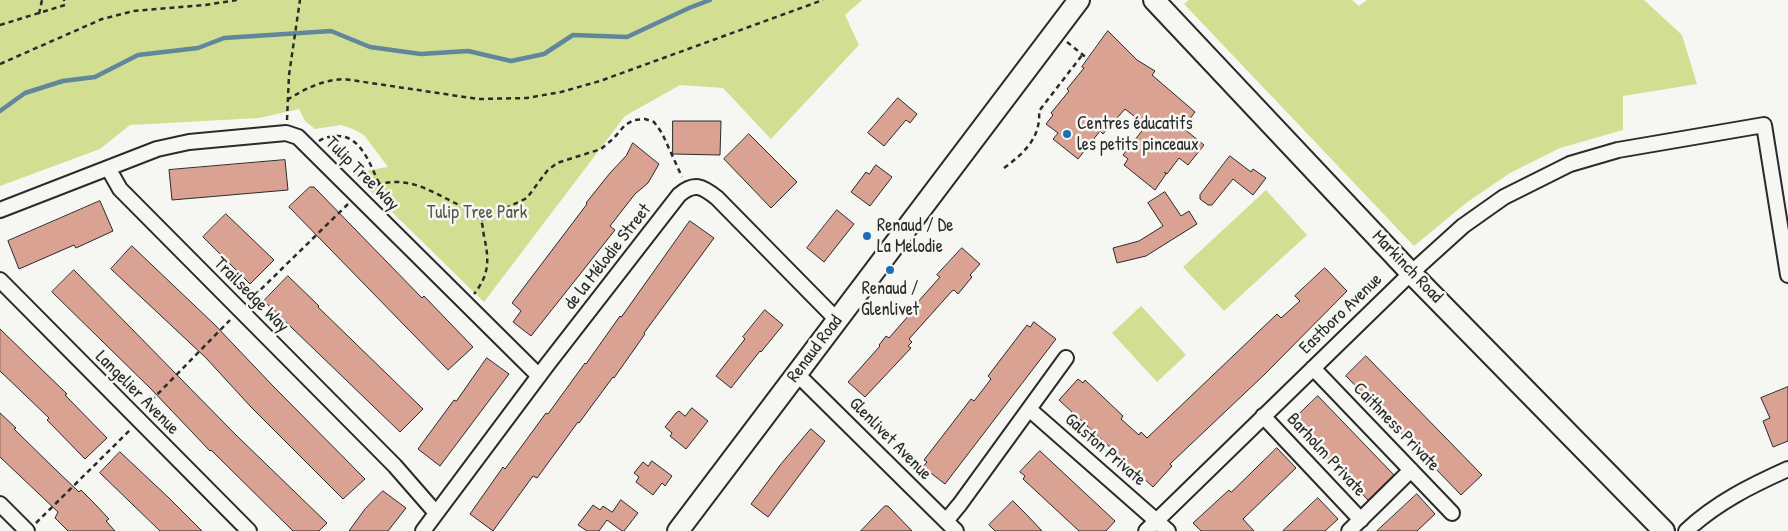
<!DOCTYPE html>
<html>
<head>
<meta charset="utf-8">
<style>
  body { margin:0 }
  canvas { display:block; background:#f6f6f2 }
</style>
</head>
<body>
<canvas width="1788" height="531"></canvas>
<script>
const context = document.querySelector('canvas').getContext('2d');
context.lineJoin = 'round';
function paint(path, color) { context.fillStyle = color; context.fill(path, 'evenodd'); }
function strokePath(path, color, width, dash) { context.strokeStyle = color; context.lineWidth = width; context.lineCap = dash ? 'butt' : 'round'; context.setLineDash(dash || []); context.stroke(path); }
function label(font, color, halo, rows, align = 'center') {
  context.font = font + ' "Patrick Hand",sans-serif'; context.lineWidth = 5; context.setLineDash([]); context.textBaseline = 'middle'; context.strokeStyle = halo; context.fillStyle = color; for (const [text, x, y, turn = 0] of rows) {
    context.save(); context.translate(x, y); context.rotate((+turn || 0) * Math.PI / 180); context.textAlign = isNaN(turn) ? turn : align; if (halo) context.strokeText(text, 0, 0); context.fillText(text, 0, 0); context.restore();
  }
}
const green = new Path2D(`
  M0 0H862L845 15 859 45 771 139 723 88 680 85 625 116 484 302 352 173 388 167 364 135 353 129 341 125 315 129 305 121 299 109 259 118 130 125 100 149 0 186Z
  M1189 0H1352L1359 6 1367 0H1644L1682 35 1697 84 1623 96V130L1560 148 1510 173 1466 203 1414 246 1184 4Z
  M1266 190 1307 235 1224 311 1183 267Z
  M1141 306 1186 355 1157 382 1112 333Z`);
const stream = new Path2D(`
  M0 111 25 93 63 81 95 77 138 55 198 48 224 38 331 31 370 47 421 54 468 51 511 61 544 54 573 35 627 37 689 8 710 0`);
const building = new Path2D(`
  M1108 31 1137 60 1155 71 1152 75 1195 112 1183 128 1204 145 1188 165 1179 158 1167 174 1164 172 1166 174 1155 190 1124 165 1128 159 1123 155 1145 127 1143 125 1144 124 1125 109 1103 134 1100 131 1078 159 1053 139 1058 133 1046 124 1053 115 1051 113 1069 91 1067 89 1084 68 1082 67Z
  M898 98 917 114 910 123 906 120 884 146 868 133Z
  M673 121H721L720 155 673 154Z
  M749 134 797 182 771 208 724 159Z
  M633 143 659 164 648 183 635 194 610 226 615 230 531 336 513 322 521 311 512 303 587 204 586 203 610 173 626 156Z
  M1230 156 1251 172 1253 169 1266 178 1253 195 1233 179 1212 205H1208L1200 199V195Z
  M285 160 288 190 172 200 169 170Z
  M876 165 892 177 870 206 851 192 866 172 869 174Z
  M310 187H314L422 298 424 296 473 347 448 370 289 207Z
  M1165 192 1181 216 1189 211 1197 224 1146 256 1117 263 1113 248 1139 241 1163 226 1148 203Z
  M100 201 113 231 76 248 74 245 19 269 8 241Z
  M837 210 854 224 824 262 807 248Z
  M226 214 274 260 250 284 203 237Z
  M690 221 714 238 644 333 645 334 614 378 613 377 579 423 578 422 537 478 533 476 493 531 470 514 503 467 505 469 546 413 548 414 585 363 586 364 620 316 621 317Z
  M132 246 214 324 273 386 365 479 343 499 251 407 206 358 111 269Z
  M962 248 980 264 970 275 972 277 958 294 954 290 952 291 909 339 912 342 908 346 911 348 865 397 848 382 880 346 879 345 886 336 889 338 910 314 909 312 940 277 937 275Z
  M1325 268 1347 291 1265 374 1170 464 1172 466 1153 487 1059 400 1078 379 1083 383 1085 380 1123 416 1121 419 1139 435 1141 432 1147 438 1277 314 1281 318 1300 301 1295 296Z
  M74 270 236 435 327 523 319 531H293L211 450 210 451 151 389 52 292Z
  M288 276 319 306 318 307 423 409 400 432 264 301Z
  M765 310 783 325 761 352 760 351 731 388 716 376 745 339 743 337Z
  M1034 322 1056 339 945 484 923 467 927 462 924 460 971 399 974 401 978 396 991 379 988 376 1027 325 1030 327Z
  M0 329 67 394 65 395 107 438 85 459 47 420 49 418 0 371Z
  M1366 356 1482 475 1461 495 1346 376Z
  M487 358 509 374 440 466 418 449 454 400 456 401Z
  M1788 387V441L1773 447 1763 421 1770 418 1761 398Z
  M1318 396 1394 475 1368 500 1292 421Z
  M692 408 708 421 686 449 670 436 672 433 665 427 676 413 679 411 685 416Z
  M0 413 16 428 14 429 56 470 79 492 81 490 94 503 109 519 106 521 115 531H68L55 518 58 512 0 457Z
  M811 429 825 441 768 517 751 504 781 464Z
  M1277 448 1296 468 1243 519 1254 531H1201L1193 523 1229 490 1231 492Z
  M1040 451 1115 521 1106 531H1079L1023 479 1025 476 1020 472Z
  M120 452 169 498 202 531H160L100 473Z
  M652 461 672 476 665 486 662 483 653 495 636 482 639 477 634 473 643 462 648 466Z
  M383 491 406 508 388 531H349L365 509Z
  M1417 494 1435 514 1417 531H1377Z
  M1318 498 1338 519 1325 531H1283Z
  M621 500 638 513 624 531H622L607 520 599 531H587L578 525 593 505 600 510 603 506 612 512Z
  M1013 501 1027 515 1042 531H995L989 525Z
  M885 506H888L912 531H861Z`);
const path = new Path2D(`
  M39 14 42 0
  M0 25 65 5 64 0
  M1067 42 1088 59
  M0 64 102 19 134 11 205 5 237 0
  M287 100C306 88 323 80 344 79L478 99 527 98 561 92 600 81 823 0
  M287 120 289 75 300 0
  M319 141C325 137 329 137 335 136 361 134 370 165 379 183
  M1004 168C1024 153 1041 138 1039 111L1083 54
  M368 188C404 174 423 187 455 203 463 207 476 213 481 221 483 224 483 232 484 236 489 259 490 274 474 294
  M481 220 527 198 547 171 557 163 601 149 614 138 625 125 634 120 645 119 654 122 662 133 682 177
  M248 302 348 204
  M145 407 230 320
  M36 523 130 430`);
const street = new Path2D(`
  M108 168 120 189 395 466 436 513
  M0 210 157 149 189 142 286 133 298 137 539 376
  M0 280 249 531
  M1313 368 1452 513
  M797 374 956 531
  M1029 409 1066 358
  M1263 416 1361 520
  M0 504 27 531
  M946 521 960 504 1029 409 1168 531
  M423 531 547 365 679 195C694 182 702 186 717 198L837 320
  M1146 531 1411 273 1463 226 1504 197 1570 164 1618 150 1764 125 1788 275
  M1349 531 1411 470
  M1686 531C1716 503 1750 486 1788 469`);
const secondary = new Path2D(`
  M1154 0 1411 273 1664 531
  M678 531 1079 0`);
const markers = [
  [1067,134,5,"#1f6fb2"],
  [867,236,5,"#1f6fb2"],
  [890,270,5,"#1f6fb2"]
];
const poiNames = [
  ["Centres éducatifs",1077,124],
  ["les petits pinceaux",1077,145],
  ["Renaud / De",877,226],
  ["La Melodie",877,247],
  ["Renaud /",890,289,"center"],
  ["Glenlivet",890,310,"center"]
];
const streetNames = [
  ["Tulip Tree Way",362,174,45],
  ["de la Mélodie Street",608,257,-52],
  ["Markinch Road",1407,267,46],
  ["Trailsedge Way",251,295,45],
  ["Eastboro Avenue",1341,314,-44],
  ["Renaud Road",815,349,-53],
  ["Langelier Avenue",137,393,45],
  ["Caithness Private",1396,427,46],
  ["Glenlivet Avenue",890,439,45],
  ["Galston Private",1105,450,41],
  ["Barholm Private",1326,455,47]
];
const parkNames = [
  ["Tulip Tree Park",477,213]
];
paint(green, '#d2df93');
strokePath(stream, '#60879b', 4.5);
paint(building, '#daa292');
strokePath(building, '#2b2b2b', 1);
strokePath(street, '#2b2b2b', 18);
strokePath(secondary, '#2b2b2b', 24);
strokePath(path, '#2b2b2b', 2.5, [5, 4]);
strokePath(street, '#f6f6f2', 14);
strokePath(secondary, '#f6f6f2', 20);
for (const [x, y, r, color] of markers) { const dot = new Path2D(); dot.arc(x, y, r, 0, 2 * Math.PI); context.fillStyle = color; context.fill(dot); strokePath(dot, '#f6f6f2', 2); }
label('18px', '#2b2b2b', '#f6f6f2', poiNames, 'left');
label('18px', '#2b2b2b', '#f6f6f2', streetNames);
label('18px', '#555845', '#f6f6f2', parkNames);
</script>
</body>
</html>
